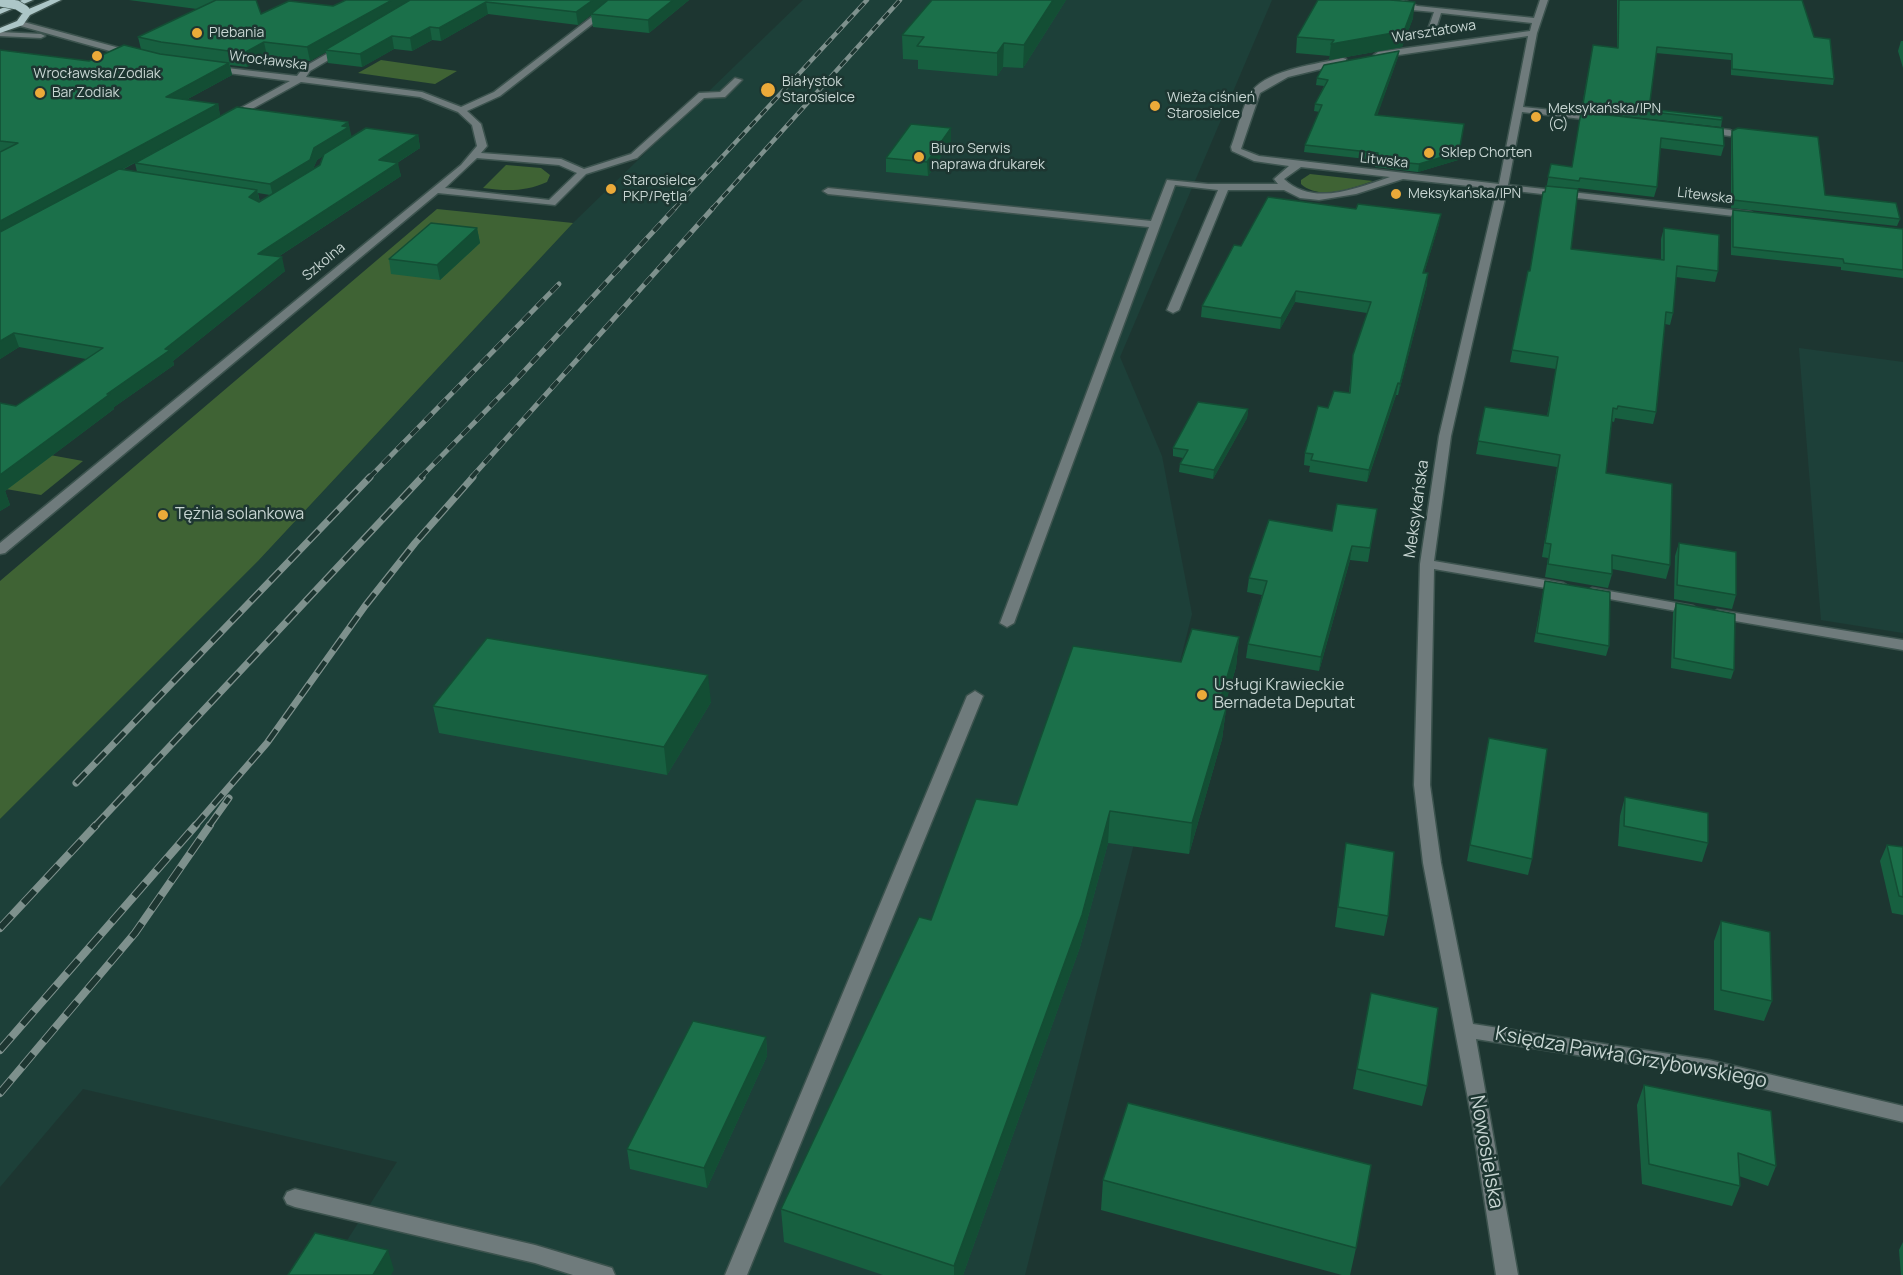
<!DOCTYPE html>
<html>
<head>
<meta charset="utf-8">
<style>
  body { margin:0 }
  canvas { display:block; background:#1d3631 }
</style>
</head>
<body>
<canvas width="1903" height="1275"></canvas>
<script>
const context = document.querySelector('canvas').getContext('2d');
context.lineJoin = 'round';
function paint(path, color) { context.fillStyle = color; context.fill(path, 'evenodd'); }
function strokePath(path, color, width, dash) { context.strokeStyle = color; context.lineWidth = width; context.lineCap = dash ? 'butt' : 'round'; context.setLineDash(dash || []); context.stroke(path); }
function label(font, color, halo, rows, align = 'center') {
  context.font = font + ' Manrope,sans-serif'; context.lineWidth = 5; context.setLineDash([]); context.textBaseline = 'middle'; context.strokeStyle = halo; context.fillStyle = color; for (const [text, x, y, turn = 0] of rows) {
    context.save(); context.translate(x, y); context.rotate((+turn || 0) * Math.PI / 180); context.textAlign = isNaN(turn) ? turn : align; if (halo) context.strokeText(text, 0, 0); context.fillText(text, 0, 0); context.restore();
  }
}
const built = new Path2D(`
  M803 0H1272L1120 357 1162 456 1192 614 1025 1275H325L397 1162 83 1089 0 1187V819L258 561 573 223Z
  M1799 348 1903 362V633L1821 620Z`);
const green = new Path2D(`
  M381 60 457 71 435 84 358 73Z
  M506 165 541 168 550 175 547 182C525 192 506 191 483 188Z
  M1310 174 1373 181C1352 188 1320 201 1301 184V180Z
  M437 209 573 223 258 561 0 819V581Z
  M50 455 83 461 41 495 0 488V477Z`);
const minor = new Path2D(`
  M614 0H623L500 96 467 111 481 124 487 146 481 153 561 159 584 169 631 154 699 93 720 92 735 78 742 80 725 97 704 98 637 158 586 174 555 205 438 193 5 553 0 554V543L461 165 477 146 472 125 458 112 420 97 301 82 232 120H226V116L290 81 212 71 208 68 209 66 297 76 304 67 344 44 347 45V49L310 71 306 77 422 92 461 107 494 92ZM477 158 559 165 577 173 549 200 445 188Z
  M1392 0H1403L1417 6 1534 18 1540 0H1548L1537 33 1523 107 1599 115 1604 118 1599 121 1522 112 1508 185 1751 212 1756 215 1751 218 1507 190 1451 436 1434 561 1563 583 1570 587 1563 591 1434 569 1430 785 1441 863 1473 1024 1709 1060 1903 1106V1122L1709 1076 1476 1039 1518 1275H1496L1472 1120 1423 863 1414 785 1420 564 1439 436 1497 189 1403 179 1356 194 1319 200 1300 198 1284 190H1228L1179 310 1173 313 1167 310 1218 190 1175 185 1014 623 1007 627 1000 623 1149 227 828 194 823 191 828 188 1151 221 1167 180 1208 184H1278L1274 179 1289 166 1254 161 1232 151 1231 147C1237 132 1243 103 1252 91 1269 69 1318 64 1343 58L1346 59V63L1288 77 1260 93 1241 149 1259 156 1499 184 1528 36 1378 58 1374 55 1378 52 1530 31 1532 23 1441 13 1435 32 1431 34 1427 32 1434 12 1412 10ZM1301 167 1390 177C1357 188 1313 207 1284 179Z
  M20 21 138 53 139 55 135 58 17 25 16 23Z
  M0 32 41 34 45 36 41 38 0 36Z
  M1703 127 1730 130 1735 133 1730 136 1700 132V128Z
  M1592 588 1693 606 1700 610 1693 614 1587 595 1585 592Z
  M1717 610 1903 640V650L1712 617 1710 614Z
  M975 691 983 696 747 1275H725L967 696Z
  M295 1189 535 1245 612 1268 615 1275H573L535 1263 295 1207 287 1204 284 1198 287 1192Z`);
const major = new Path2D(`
  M22 0H33L0 14V9Z
  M50 0H61L30 15 23 25 0 33V28L17 21 24 11Z`);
const railFar3 = new Path2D(`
  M674 209 867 0
  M712 209 900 0`);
const railFar2 = new Path2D(`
  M369 478 559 284
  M420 478 516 380 675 208
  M471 478 713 208`);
const railFar1 = new Path2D(`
  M76 783 370 477
  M95 826 422 477
  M195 826 267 743 365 606 415 543 473 477
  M209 826 229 798`);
const rail = new Path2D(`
  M0 928 96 825
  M0 1050 196 825
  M0 1093 135 933 210 825`);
const majorBridge = new Path2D(`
  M0 2 17 5 25 10`);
const wall = new Path2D(`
  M129 0H256L261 14 333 6 346 0H689L649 33 593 27 591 15 578 25 488 14 441 41 432 40 412 51 394 49 362 67 328 63 326 52 310 61 267 56 247 67 230 65 232 75 186 100 218 104 220 116 122 170 137 172 135 163 348 122 351 137 418 135 420 148 397 163 401 176 278 257 285 271 173 361 174 365 114 407V409L5 491 10 505 0 511 16 406 86 359 19 347 0 359V50L89 61 141 49 138 37 197 9ZM323 156 320 165 313 169 317 160ZM258 193 270 195 260 202Z
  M1066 0 1023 68 1003 67 997 76 918 69V60L903 59 902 35Z
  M1617 0H1802L1814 37 1834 79 1833 85 1731 75V60L1656 53 1649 109 1722 120 1721 127 1581 111 1593 45 1617 48Z
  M1413 18 1402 47 1329 60 1330 56 1296 53 1297 37Z
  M1901 41H1903V68L1898 51Z
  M1398 57 1377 115 1464 124 1458 160 1418 172 1375 167V160L1304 152 1305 145 1320 112 1314 111 1315 104 1324 86 1316 85 1317 78Z
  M1581 112 1724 146 1721 156 1660 148 1657 187 1654 197 1578 188 1571 249 1661 260V239L1664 228 1718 271 1715 282 1676 277 1673 313 1670 325 1665 324 1656 412 1653 424 1615 418 1614 422 1611 421 1606 473 1670 565 1666 579 1612 569V574L1608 588 1545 577 1548 558 1542 557 1557 467 1476 454 1485 407 1547 416 1556 369 1510 362 1528 271H1530L1551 164 1572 167Z
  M1732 131 1825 195 1900 219 1897 226 1731 208V138Z
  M951 141 928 176 886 172V158Z
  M1733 210 1903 231V278L1841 270V267L1731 255V218Z
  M1439 224 1424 273 1427 284 1398 395H1396L1367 482 1309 472 1310 466 1304 465 1305 453 1328 408 1349 393 1353 355 1367 313 1295 302 1280 329 1201 317 1202 306 1241 246Z
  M477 228 480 243 440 280 391 274 389 259Z
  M1248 409 1247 418 1213 479 1179 472 1180 464 1183 458 1173 456V448Z
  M1377 509 1368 562 1350 560 1319 671 1246 658 1248 644 1262 595 1247 592 1249 578 1332 531Z
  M1679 543 1736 595 1732 609 1674 599 1675 556Z
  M1545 581 1609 646 1606 656 1534 642Z
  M1676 603 1734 670 1731 679 1671 668 1673 613Z
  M1239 637 1236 667 1224 708 1226 709 1222 739 1189 854 1108 843 1080 947 963 1275H883L784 1242 781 1209 931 920 1017 805 1181 662Z
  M711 702 667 775 439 733 433 706Z
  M1489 738 1532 859 1528 875 1467 861Z
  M1625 797 1708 843 1702 862 1618 846 1620 816Z
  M1346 843 1388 916 1384 936 1335 927Z
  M1887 845 1903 847V915L1892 913 1880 861Z
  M1721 921 1772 1001 1764 1021 1714 1010V941Z
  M1371 993 1427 1086 1422 1106 1353 1089Z
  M766 1037 767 1056 707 1188 630 1169 627 1149Z
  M1644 1085 1776 1166 1768 1186 1739 1176 1740 1186 1732 1206 1642 1184 1637 1105Z
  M1103 1180 1356 1248 1350 1275H1342L1101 1210Z
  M1903 1242V1275H1901L1899 1250Z`);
const shadedWall = new Path2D(`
  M392 0H417L325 50 326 52 310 61 307 47Z
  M593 0H611L591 14V15L578 25 576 12Z
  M673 0H689L649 33 648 20Z
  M1053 0H1066L1023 68 1024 45Z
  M486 2 488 14 441 41 439 28Z
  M1415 2 1413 18 1402 47 1329 60 1331 44Z
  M430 27 432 40 412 51 410 38Z
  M392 36 394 49 362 67 360 54Z
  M264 42 267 56 247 67 244 53Z
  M1004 43 1003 67 997 76V53Z
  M1399 51 1398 57 1375 122V115Z
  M229 63 232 75 169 109 166 97Z
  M218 104 220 116 0 236V221Z
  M348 122 352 138 317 160 312 171 273 196 270 184 342 126Z
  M951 128V141L928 176 927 162Z
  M418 135 420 148 381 173 379 160Z
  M1459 152 1458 160 1418 172 1419 164Z
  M398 163 401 176 261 268 258 254Z
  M257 190 260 203 249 197Z
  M1441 214 1439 224 1421 283 1423 273Z
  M477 228 480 243 440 280 437 265Z
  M282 257 285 271 173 361 174 365 114 407V409L5 491 10 505 0 511V475L107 394Z
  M1428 273 1427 284 1398 395 1400 384Z
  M1296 291 1295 302 1280 329 1281 318Z
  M14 333 19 347 0 359V341Z
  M1398 383 1396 395 1367 482 1369 470Z
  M1248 409 1247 418 1213 479 1214 470Z
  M1352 546 1350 560 1319 671 1321 657Z
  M1239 637 1236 667 1215 738 1218 707Z
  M708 675 711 702 667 775 664 747Z
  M1226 709 1222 739 1189 854 1192 823Z
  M1110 811 1108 843 1080 947 963 1275H954V1266Z
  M766 1037 767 1056 707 1188 704 1168Z
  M388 1250 394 1270 391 1275H373Z`);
const building = new Path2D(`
  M216 0H256L261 14 289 1 333 6 346 0H392L307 47 264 42 244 53 161 42 138 37Z
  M410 0H593L576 12 486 2 439 28 430 27 410 38 392 36 360 54 325 50Z
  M608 0H673L648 20 591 14Z
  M932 0H1053L1024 45 1004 43 997 53 917 46 924 37 902 35Z
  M1318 0H1390L1415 2 1404 31 1331 44 1334 40 1297 37Z
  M1619 0H1802L1814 37 1830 39 1834 79 1732 69V54L1657 47 1649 109 1722 117V120L1583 104 1593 45 1618 48Z
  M124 45 160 54 229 63 166 97 218 104 0 221V152L18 143 0 141V50L89 61Z
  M1399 51 1375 115 1464 124 1459 152 1419 164 1376 160 1378 153 1305 145 1322 105 1315 104 1328 80 1317 78 1324 65Z
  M237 107 348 122 342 126 349 127 314 148 310 160 270 184 135 163Z
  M1581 112 1723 128 1724 146 1661 138 1657 187 1580 178 1579 181 1548 177 1551 164 1572 167Z
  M911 124 951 128 927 162 886 158Z
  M366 128 418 135 379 160 398 163 258 254 282 257 165 349 170 350 107 394H110L0 475V403L16 406 103 348 14 333 0 341V232L119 169 257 190 249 197 259 202 320 165 324 154Z
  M1738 128 1818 137 1825 195 1896 203 1900 219 1733 200 1732 131Z
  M1546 186 1578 189 1571 249 1664 260V228L1719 235 1718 271 1677 266 1673 313 1666 312 1656 412 1618 406 1617 409 1613 408 1606 473 1672 484 1670 565 1612 555V574L1548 564 1551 544 1545 543 1560 455 1478 441 1485 407 1548 416 1558 357 1512 350 1528 271H1530L1543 192H1545Z
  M1268 197 1356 209 1358 204 1441 214 1423 273H1428L1400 384 1398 383 1369 470 1311 460 1313 454 1305 453 1318 406 1328 408 1334 391 1350 393 1353 355 1371 302 1296 291 1281 318 1202 306 1234 245 1241 246Z
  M1733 210 1903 229V270L1844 263 1843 259 1733 247Z
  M431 223 477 228 437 265 389 259Z
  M1198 402 1248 409 1214 470 1180 464 1188 450 1173 448Z
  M1337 504 1377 509 1370 548 1352 546 1321 657 1248 644 1267 581 1249 578 1269 520 1332 531Z
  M1679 543 1736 552V595L1677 585Z
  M1545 581 1610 592 1609 646 1537 633Z
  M1676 603 1735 614 1734 670 1674 658Z
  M1192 629 1239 637 1218 707 1226 709 1192 823 1110 811 1082 915 954 1266 781 1209 919 917 931 920 976 799 1017 805 1073 646 1181 662Z
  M487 638 708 675 664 747 433 706Z
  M1489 738 1547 749 1532 859 1470 845Z
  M1625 797 1708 813V843L1624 826Z
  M1346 843 1394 852 1388 916 1338 907Z
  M1887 845 1903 847V897L1899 896Z
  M1721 921 1770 932 1772 1001 1721 990Z
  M1371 993 1438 1008 1427 1086 1357 1069Z
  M693 1021 766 1037 704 1168 627 1149Z
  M1644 1085 1771 1111 1776 1166 1738 1153 1740 1186 1649 1164Z
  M1128 1103 1371 1165 1356 1248 1103 1180Z
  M315 1233 388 1250 373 1275H288Z`);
const markers = [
  [197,33,6,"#ebaa39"],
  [97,56,6,"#ebaa39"],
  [768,90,8,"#ebaa39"],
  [40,93,6,"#ebaa39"],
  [1155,106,6,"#ebaa39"],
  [1536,117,6,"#ebaa39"],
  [1429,153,6,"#ebaa39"],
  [919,157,6,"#ebaa39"],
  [611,189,6,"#ebaa39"],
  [1396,194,6,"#ebaa39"],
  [163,515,6,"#ebaa39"],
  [1202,695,6,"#ebaa39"]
];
const farStreetnames = [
  ["Warsztatowa",1434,32,-9],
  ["Wrocławska",268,61,7],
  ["Litwska",1384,161,6],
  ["Litewska",1705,196,7],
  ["Szkolna",324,262,-40]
];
const farPoinames = [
  ["Plebania",209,33],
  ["Wrocławska/Zodiak",97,74,"center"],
  ["Białystok",782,82],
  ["Starosielce",782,98],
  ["Bar Zodiak",52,93],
  ["Wieża ciśnień",1167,98],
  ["Starosielce",1167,114],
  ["Meksykańska/IPN",1548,109],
  ["(C)",1548,125],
  ["Biuro Serwis",931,149],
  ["naprawa drukarek",931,165],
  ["Sklep Chorten",1441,153],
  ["Starosielce",623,181],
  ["PKP/Pętla",623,197],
  ["Meksykańska/IPN",1408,194]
];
const streetNames = [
  ["Meksykańska",1417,509,-82]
];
const poiNames = [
  ["Tężnia solankowa",175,515],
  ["Usługi Krawieckie",1214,686],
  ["Bernadeta Deputat",1214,704]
];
const nearStreetnames = [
  ["Księdza Pawła Grzybowskiego",1631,1058,10],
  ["Nowosielska",1486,1152,80]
];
paint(built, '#1d4039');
paint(green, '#3f6334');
strokePath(minor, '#3c534e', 3);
strokePath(major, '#3c534e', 3);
paint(minor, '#6f7b7c');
paint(major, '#acc6c7');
strokePath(railFar3, '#7e918d', 4.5);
strokePath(railFar2, '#7e918d', 5);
strokePath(railFar1, '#7e918d', 7);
strokePath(rail, '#7e918d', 8);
strokePath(railFar3, '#1d3631', 3, [8]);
strokePath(railFar2, '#1d3631', 4, [10]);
strokePath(railFar1, '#1d3631', 4.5, [14]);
strokePath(rail, '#1d3631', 6, [17]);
strokePath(majorBridge, '#3c534e', 10, []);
strokePath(majorBridge, '#acc6c7', 9);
paint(wall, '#176040');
paint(shadedWall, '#134e34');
paint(building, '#1b704a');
strokePath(building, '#134e34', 1.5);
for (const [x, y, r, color] of markers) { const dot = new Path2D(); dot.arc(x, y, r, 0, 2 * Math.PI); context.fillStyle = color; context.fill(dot); strokePath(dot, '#1d3631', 2); }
label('14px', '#c7d5d2', '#1d3631', farStreetnames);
label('14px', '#c7d5d2', '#1d3631', farPoinames, 'left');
label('16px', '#c7d5d2', '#1d3631', streetNames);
label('16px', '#c7d5d2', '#1d3631', poiNames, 'left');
label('20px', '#c7d5d2', '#1d3631', nearStreetnames);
</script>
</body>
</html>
